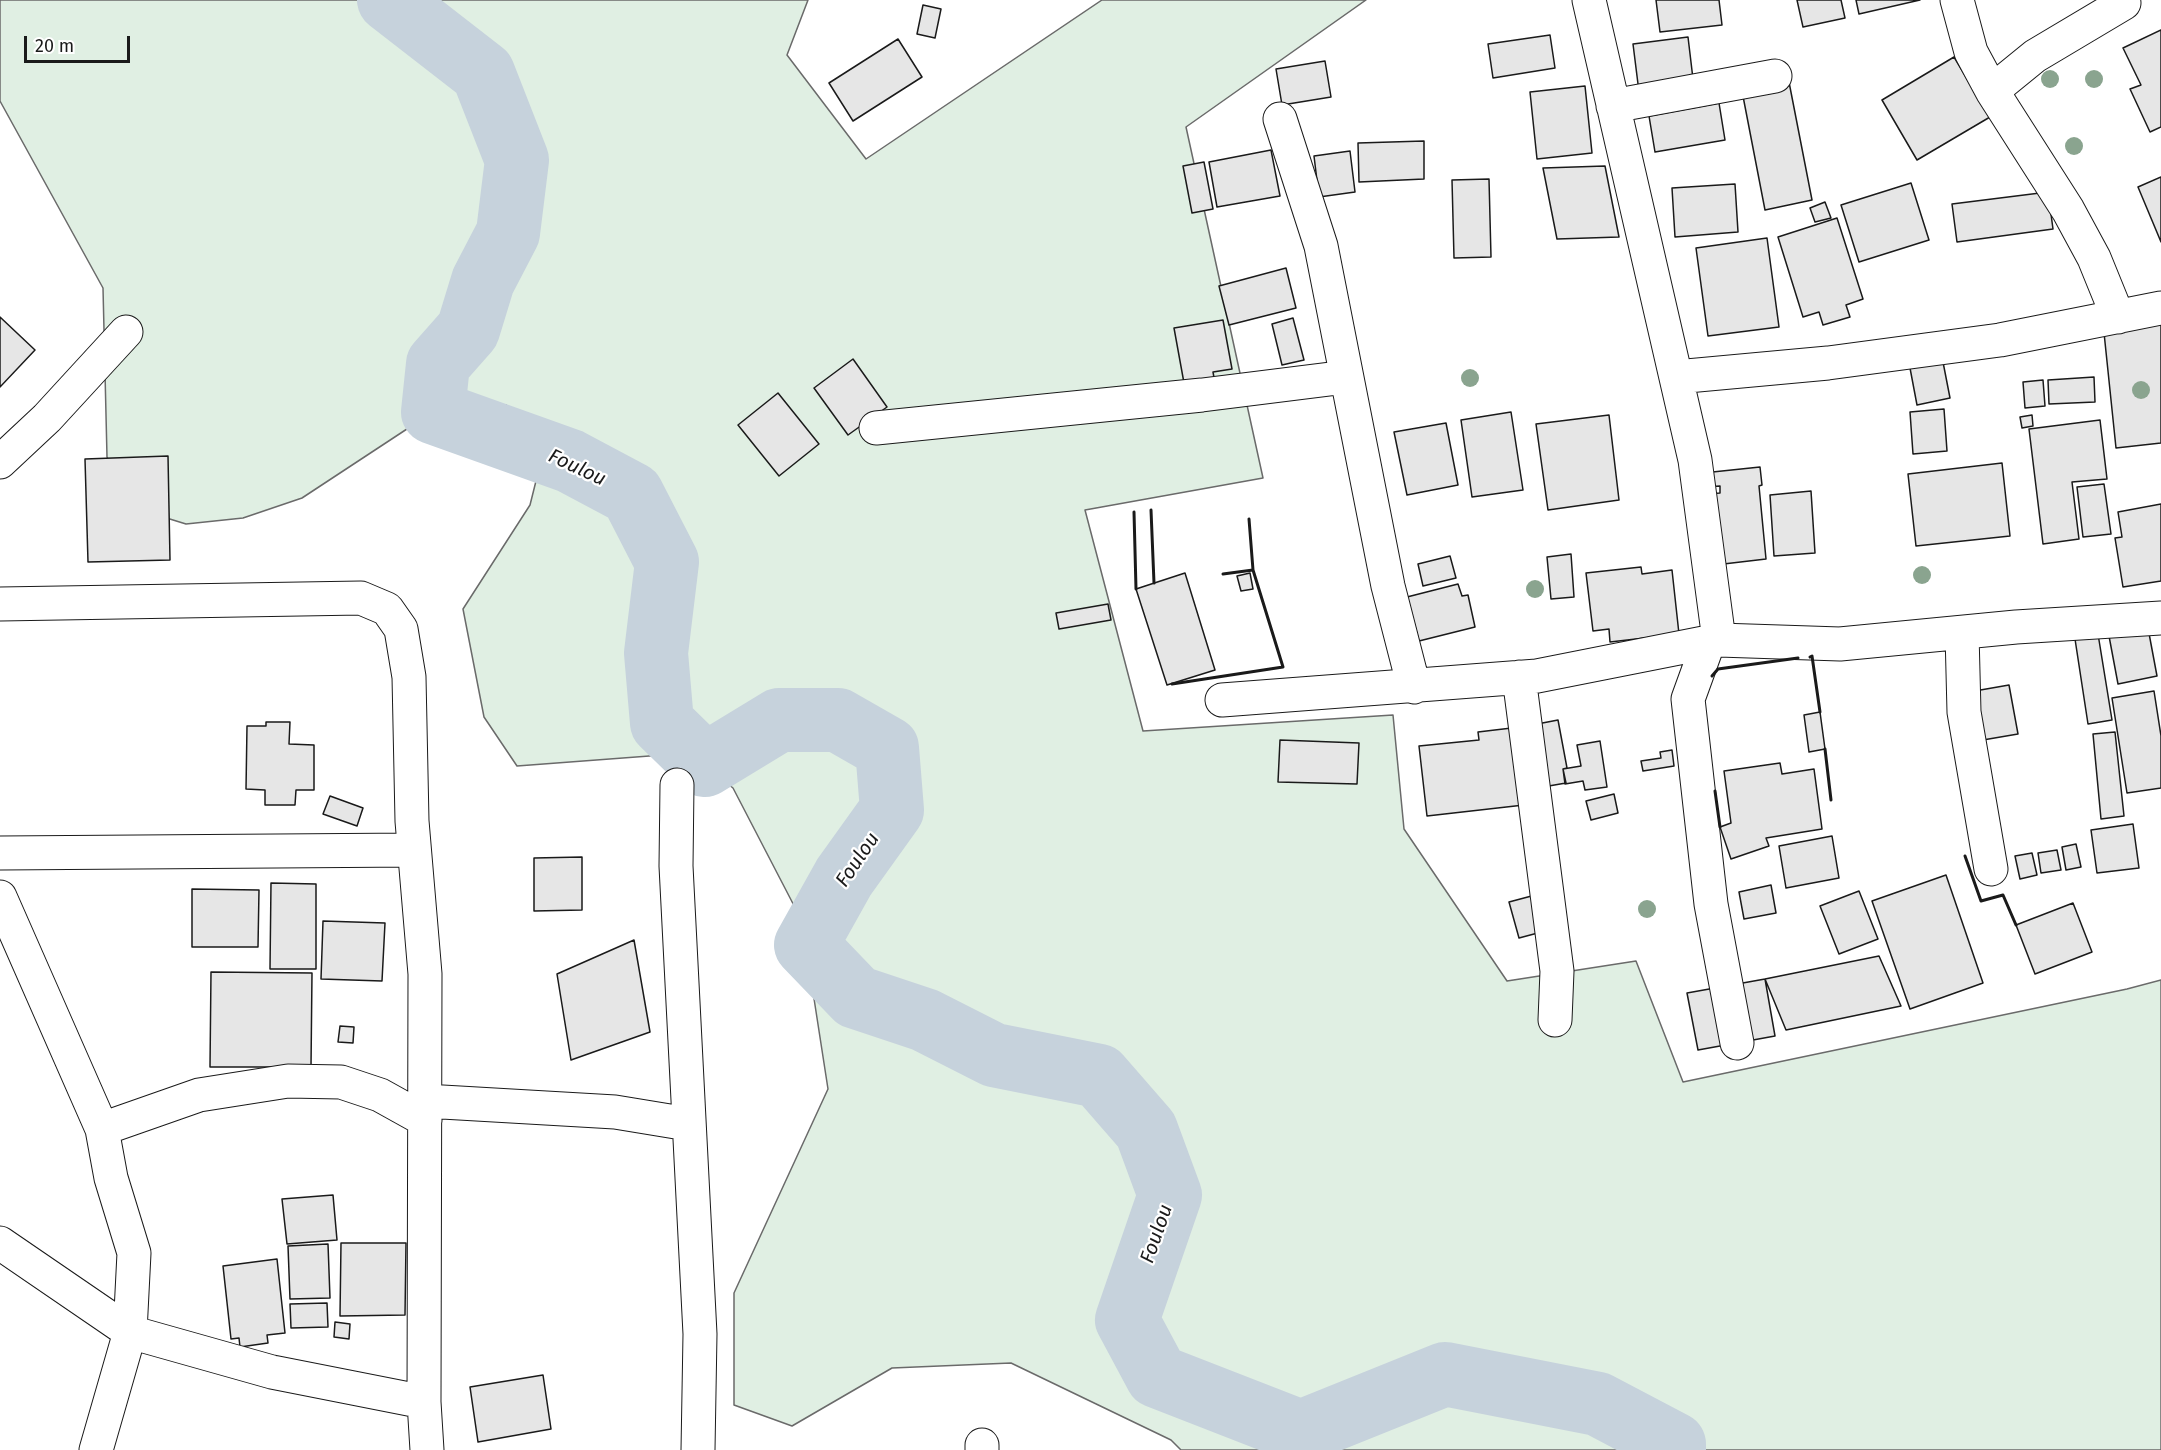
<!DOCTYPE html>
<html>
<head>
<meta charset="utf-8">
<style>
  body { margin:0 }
  #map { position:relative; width:2161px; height:1450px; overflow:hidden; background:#fff; font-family:"Fira Sans",sans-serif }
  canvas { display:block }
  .scale { position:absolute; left:24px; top:36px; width:106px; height:27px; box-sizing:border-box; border:3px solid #1a1a1a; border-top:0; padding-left:8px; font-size:18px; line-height:21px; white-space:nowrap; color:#1a1a1a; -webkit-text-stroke:4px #fff; paint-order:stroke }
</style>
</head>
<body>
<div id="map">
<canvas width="2161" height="1450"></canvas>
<div class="scale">20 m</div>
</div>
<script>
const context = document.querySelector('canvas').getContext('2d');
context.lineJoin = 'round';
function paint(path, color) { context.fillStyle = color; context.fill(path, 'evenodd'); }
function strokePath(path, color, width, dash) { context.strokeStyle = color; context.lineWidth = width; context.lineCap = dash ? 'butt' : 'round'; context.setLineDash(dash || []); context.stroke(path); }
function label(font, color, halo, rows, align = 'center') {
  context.font = font + ' "Fira Sans",sans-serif'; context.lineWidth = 4.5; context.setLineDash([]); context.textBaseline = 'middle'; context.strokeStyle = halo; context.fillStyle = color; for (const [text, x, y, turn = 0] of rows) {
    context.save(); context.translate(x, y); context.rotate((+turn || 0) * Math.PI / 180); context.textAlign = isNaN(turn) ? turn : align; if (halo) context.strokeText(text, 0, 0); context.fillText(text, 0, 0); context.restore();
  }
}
const green = new Path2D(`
  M0 0H808L787 55 866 159 1102 0H1366L1186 127 1263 478 1085 510 1143 731 1393 715 1404 829 1507 981 1636 961 1683 1082 2127 989 2161 980V1450H1181L1171 1440 1011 1363 892 1368 792 1426 734 1405V1293L828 1089 802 921 733 788 689 753 517 766 484 717 463 609 530 505 544 449 506 405 448 402 302 498 243 518 186 524 131 507 107 457 103 288 0 101Z`);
const river = new Path2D(`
  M389 0 483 73 517 160 508 233 483 281 468 330 438 364 433 412 570 461 632 494 667 562 656 653 662 723 705 765 779 720H838L887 748 892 810 844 877 806 945 856 997 925 1020 994 1055 1099 1076 1146 1130 1170 1195 1127 1320 1157 1376 1301 1432 1445 1374 1598 1404 1674 1444V1450`);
const building = new Path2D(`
  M1656 0H1719L1722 25 1660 32Z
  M1797 0H1841L1845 18 1803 27Z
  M1856 0H1920L1859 14Z
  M923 5 941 9 935 38 917 34Z
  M2161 30V127L2150 132 2130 89 2141 85 2123 48Z
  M1550 35 1555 68 1493 78 1488 44Z
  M1688 37 1693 79 1639 92 1633 44Z
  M898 39 922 77 853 121 829 83Z
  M1954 57 1990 117 1917 160 1882 100Z
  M1325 61 1331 97 1282 105 1276 69Z
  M1789 82 1812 200 1765 210 1742 91Z
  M1585 86 1592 153 1537 159 1530 92Z
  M1719 103 1725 140 1655 152 1649 116Z
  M1424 141V179L1359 182 1358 143Z
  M1271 150 1280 196 1217 207 1209 162Z
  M1350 151 1355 192 1319 197 1314 156Z
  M1204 162 1213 209 1192 213 1183 166Z
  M1605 166 1619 237 1557 239 1543 168Z
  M2161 177V242L2138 187Z
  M1489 179 1491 257 1454 258 1452 180Z
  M1911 183 1929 240 1859 262 1841 205Z
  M1735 184 1738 232 1675 237 1672 188Z
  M2048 192 2053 229 1957 242 1952 204Z
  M1825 202 1831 218 1815 222 1810 208Z
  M1837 218 1863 299 1846 305 1850 317 1823 325 1819 312 1803 317 1778 237Z
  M1767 238 1779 327 1708 336 1696 248Z
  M1286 268 1296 308 1229 325 1219 286Z
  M0 317 35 350 0 387Z
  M2161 317V443L2116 448 2103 323Z
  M1293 318 1304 360 1282 365 1272 324Z
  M1223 320 1232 369 1213 372 1216 389 1186 394 1174 328Z
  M853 359 887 407 848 435 814 388Z
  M1943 362 1950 398 1917 405 1910 368Z
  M2094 377 2095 402 2049 404 2048 380Z
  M2043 380 2045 406 2025 408 2023 382Z
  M778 393 819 444 779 476 738 425Z
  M1944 409 1947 451 1913 454 1910 412Z
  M1511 412 1523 490 1472 497 1461 420Z
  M1609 415 1619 500 1548 510 1536 424Z
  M2032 415 2033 426 2022 428 2020 417Z
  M2100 420 2107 479 2072 482 2079 539 2043 544 2029 429Z
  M1446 423 1458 485 1407 495 1394 432Z
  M168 456 170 560 88 562 85 459Z
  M2002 463 2010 536 1916 546 1908 474Z
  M1760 467 1762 485 1759 486 1766 559 1715 565 1707 494 1720 493V486L1705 487 1703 473Z
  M2104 484 2111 534 2083 537 2077 487Z
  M1811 491 1815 553 1774 556 1770 495Z
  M2161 504V581L2123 587 2115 538 2122 537 2118 512Z
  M1571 554 1574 597 1551 599 1547 557Z
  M1450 556 1456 578 1423 586 1418 564Z
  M1641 567 1642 574 1672 570 1679 634 1610 642 1609 629 1593 631 1586 573Z
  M1185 573 1215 670 1167 685 1136 589Z
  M1250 573 1253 589 1241 591 1237 576Z
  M1458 584 1462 596 1468 595 1475 627 1419 641 1407 597Z
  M1108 604 1111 620 1059 629 1056 613Z
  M2148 628 2157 676 2118 684 2109 636Z
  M2098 634 2112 720 2088 724 2075 639Z
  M2009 685 2018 734 1977 741 1969 692Z
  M2154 691 2161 736V788L2127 793 2112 698Z
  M1820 712 1825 749 1809 752 1804 715Z
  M1558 720 1567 768 1563 769 1566 783 1543 787 1532 725Z
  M266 722H290L289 744 314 745V790H296L295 805H265V790L246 789 247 726H266Z
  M1520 727 1524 805 1427 816 1419 746 1479 740 1478 732Z
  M2115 732 2124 816 2101 819 2093 734Z
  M1280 740 1359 743 1357 784 1278 782Z
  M1600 741 1607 787 1585 790 1583 781 1565 784 1563 769 1581 766 1577 745Z
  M1672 750 1674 766 1643 771 1641 761 1661 758 1660 752Z
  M1780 763 1782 774 1814 769 1822 829 1766 838 1769 846 1731 859 1720 827 1731 823 1724 771Z
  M1614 794 1618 813 1591 820 1586 801Z
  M330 796 363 808 357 826 323 814Z
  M2133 824 2139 868 2097 873 2091 830Z
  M1832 836 1839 878 1786 888 1779 846Z
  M2076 844 2081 867 2066 870 2062 847Z
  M2057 850 2061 870 2041 873 2038 853Z
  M2032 853 2037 875 2020 879 2015 856Z
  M582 857V910L534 911V858Z
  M1946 875 1983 983 1910 1009 1872 901Z
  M271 883 316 884V969H270Z
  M1771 885 1776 913 1744 919 1739 892Z
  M192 889 259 890 258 947H192Z
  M1859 891 1878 939 1839 954 1820 906Z
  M1539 894 1549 930 1519 938 1509 902Z
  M2073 903 2092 952 2035 974 2016 925Z
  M323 921 385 923 382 981 321 979Z
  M634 940 650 1032 571 1060 557 974Z
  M1879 956 1901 1006 1786 1030 1765 979Z
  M211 972 312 973 311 1067H210Z
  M1765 979 1775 1036 1698 1050 1687 993Z
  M340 1026 354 1027 353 1043 338 1042Z
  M333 1195 337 1240 287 1244 282 1199Z
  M341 1243H406L405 1315 340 1316Z
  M328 1244 330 1298 290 1299 288 1246Z
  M277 1259 285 1333 267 1335 268 1343 240 1347 239 1338 231 1339 223 1266Z
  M327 1303 328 1327 291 1328 290 1304Z
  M335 1322 350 1324 349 1339 334 1337Z
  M543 1375 551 1429 478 1442 470 1387Z`);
const minor = new Path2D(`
  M1589 0 1695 460 1719 640
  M1957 0 1971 52 1992 91
  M1613 106 1775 76
  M1280 119 1321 246 1388 586 1414 687
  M2118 317 2094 258 2068 210 1992 91 2035 56 2124 3
  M1676 377 1828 363 2000 340 2161 308
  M876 428 1202 395 1346 377
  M0 462 47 418 126 332
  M0 604 361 598 387 609 401 629 409 677 412 821 425 974 424 1402 427 1450
  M1962 633 1964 712 1991 869
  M1709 641 1688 699 1711 904 1737 1043
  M1519 677 1557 971 1555 1020
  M1222 700 1537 676 1719 640 1840 644 2016 627 2161 618
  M677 785 676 866 700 1334 698 1450
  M0 853 414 850
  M0 897 102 1129 111 1178 134 1253 130 1332 96 1450
  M425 1101 615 1112 688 1124
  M102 1129 199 1095 288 1081 341 1082 380 1095 425 1120
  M0 1243 130 1332 272 1372 424 1402
  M982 1450V1445`);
const wall = new Path2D(`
  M1151 510 1154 583
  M1134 512 1136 589
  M1223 574 1253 570
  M1810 657 1812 656 1820 712
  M1712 676 1718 669 1798 658
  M1172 684 1283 667 1253 570 1249 519
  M1825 749 1831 800
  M1715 791 1720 827
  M1965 856 1981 901 2003 895 2016 925`);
const trees = [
  [2050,79],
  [2094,79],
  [2074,146],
  [1470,378],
  [2141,390],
  [1922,575],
  [1535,589],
  [1647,909]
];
const waterNames = [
  ["Foulou",577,468,25],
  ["Foulou",858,860,-56],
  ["Foulou",1157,1234,-71]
];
paint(green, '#e0efe3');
strokePath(green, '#6a6a6a', 1.5);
strokePath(river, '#c6d2dc', 64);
paint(building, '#e6e6e6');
strokePath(building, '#1a1a1a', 1.5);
strokePath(minor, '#1a1a1a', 35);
strokePath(minor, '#fff', 33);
strokePath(wall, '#1a1a1a', 3);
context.fillStyle = '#8aa48f';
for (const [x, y] of trees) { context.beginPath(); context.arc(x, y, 9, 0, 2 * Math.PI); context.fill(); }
label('italic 20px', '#1a1a1a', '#fff', waterNames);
</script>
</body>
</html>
